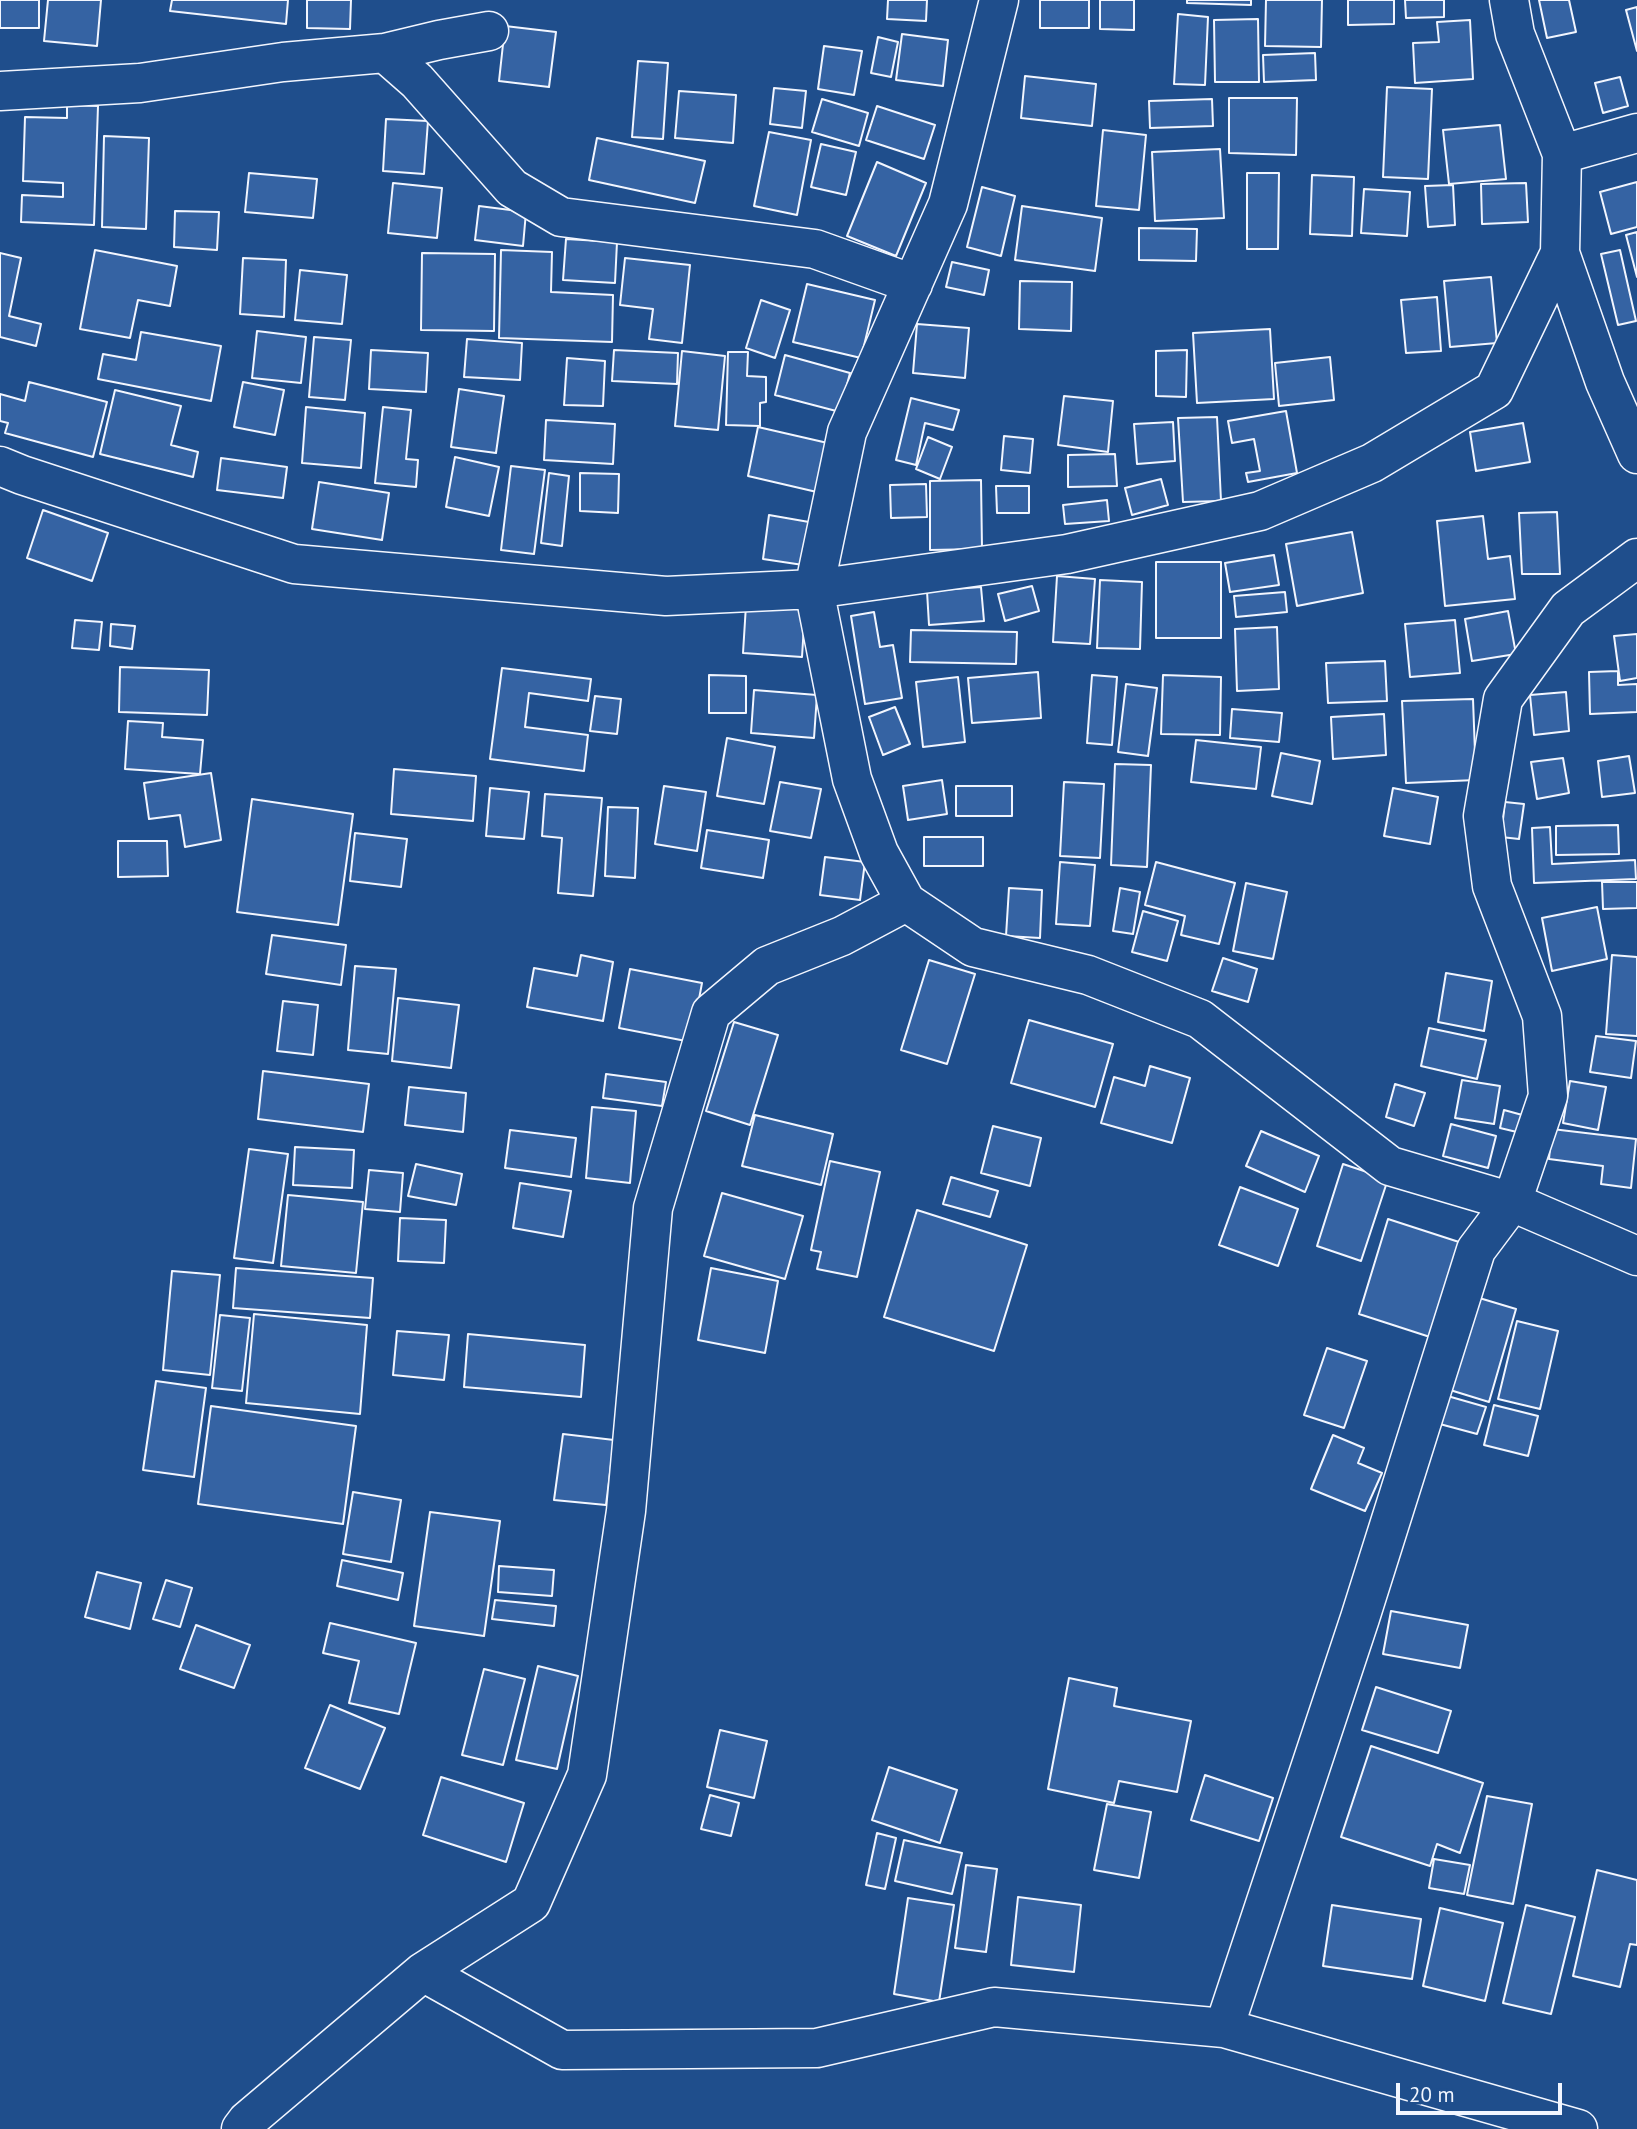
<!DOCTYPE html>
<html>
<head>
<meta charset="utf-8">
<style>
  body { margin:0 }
  #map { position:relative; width:1637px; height:2129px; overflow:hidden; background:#1f4e8c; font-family:"PT Sans",sans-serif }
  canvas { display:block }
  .scale { position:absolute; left:1396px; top:2083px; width:166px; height:32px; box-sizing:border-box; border:4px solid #f2f6ff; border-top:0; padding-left:9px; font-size:21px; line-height:24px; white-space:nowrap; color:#f2f6ff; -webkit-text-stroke:5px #1f4e8c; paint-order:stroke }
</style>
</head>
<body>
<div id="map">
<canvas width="1637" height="2129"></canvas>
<div class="scale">20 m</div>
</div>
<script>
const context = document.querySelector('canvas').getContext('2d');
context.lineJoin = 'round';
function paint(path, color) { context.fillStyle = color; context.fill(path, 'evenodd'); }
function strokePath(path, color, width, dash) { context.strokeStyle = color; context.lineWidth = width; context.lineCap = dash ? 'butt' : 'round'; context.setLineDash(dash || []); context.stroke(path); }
const building = new Path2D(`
  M0 0H39V28H0Z
  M48 0H101L97 46 44 41Z
  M172 0H288L286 24 170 11Z
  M307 0H351L350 29 307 28Z
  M888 0H927L926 21 887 19Z
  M1040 0H1089V28H1040Z
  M1100 0H1134V30L1100 29Z
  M1187 0H1251V5L1187 3Z
  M1266 0H1322L1321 47 1265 46Z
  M1348 0H1394V24L1348 25Z
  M1405 0H1444V17L1406 18Z
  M1539 0H1569L1576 32 1547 38Z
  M1637 7V51L1626 10Z
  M1178 14 1208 17 1205 85 1174 84Z
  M1258 19 1259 82H1215L1214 20Z
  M1470 20 1473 79 1415 83 1413 43 1439 42 1437 22Z
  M505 26 556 32 549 87 499 81Z
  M902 34 948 40 943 86 896 80Z
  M878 37 898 42 891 77 871 73Z
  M824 46 862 51 854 95 818 89Z
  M1315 53 1316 80 1264 82 1263 55Z
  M638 61 668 63 663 139 632 137Z
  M1025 76 1096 84 1092 126 1021 118Z
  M1620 77 1628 106 1603 113 1595 83Z
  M1387 87 1432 89 1428 179 1383 177Z
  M774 88 806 91 802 128 770 124Z
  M679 91 736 95 733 143 675 138Z
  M1229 98H1297L1296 155 1229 153Z
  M822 99 868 113 859 146 812 132Z
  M1212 99 1213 126 1150 128 1149 101Z
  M67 105 98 106 94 225 21 222 22 195 63 197V183L23 181 25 117 67 118Z
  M877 106 935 125 924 159 866 140Z
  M386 119 428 121 424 174 383 171Z
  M1500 125 1506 179 1449 184 1443 130Z
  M1103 130 1146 135 1139 210 1096 206Z
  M769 132 811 140 797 215 754 206Z
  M104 136 149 138 146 229 102 227Z
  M597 138 705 161 695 203 589 180Z
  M821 144 856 152 846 195 811 187Z
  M1220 149 1224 218 1155 221 1152 152Z
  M877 162 926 183 896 256 847 236Z
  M249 173 317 179 313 218 245 212Z
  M1247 173H1279L1278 249H1247Z
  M1312 175 1354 177 1352 236 1310 234Z
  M1637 182V227L1611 234 1600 192Z
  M393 183 442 188 437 238 388 233Z
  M1526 183 1528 222 1482 224 1481 184Z
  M1453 185 1455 225 1428 227 1425 186Z
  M982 187 1015 196 1001 256 967 247Z
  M1364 189 1410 192 1407 236 1361 233Z
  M479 206 526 212 523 246 475 240Z
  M1022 206 1102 218 1095 271 1015 260Z
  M175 211 219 212 217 250 174 247Z
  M1139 228 1197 229 1196 261 1139 260Z
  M1637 232V277L1626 235Z
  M566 239 617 242 615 283 563 280Z
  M95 250 177 266 170 306 138 300 130 338 80 329Z
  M501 250 552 252 551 292 613 295 612 342 499 338Z
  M1620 250 1636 321 1618 325 1601 254Z
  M0 253 21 258 9 316 41 324 36 346 0 337Z
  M422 253 495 254 494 331 421 330Z
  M243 258 286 260 284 317 240 314Z
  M625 258 690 265 682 343 649 339 653 309 620 305Z
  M952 262 989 270 984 295 946 287Z
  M300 270 347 275 342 324 295 320Z
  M1491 277 1497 343 1450 347 1444 281Z
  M1020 281 1072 282 1071 331 1019 329Z
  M807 284 875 300 861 358 793 342Z
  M1437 297 1441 351 1406 353 1401 300Z
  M761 300 790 310 775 358 746 348Z
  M917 324 969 328 965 378 913 373Z
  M1270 329 1274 399 1197 403 1193 333Z
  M257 331 306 337 301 383 252 378Z
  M141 332 221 346 211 401 98 379 103 354 136 360Z
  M314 337 351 340 345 400 309 397Z
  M467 339 522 343 520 380 464 377Z
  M371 350 428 353 426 392 369 389Z
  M614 350 678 353 677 384 612 381Z
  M1187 350 1186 397 1156 396V351Z
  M682 351 725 356 718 430 675 426Z
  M728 352H748L747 376 766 377V402L760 403V426L726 425Z
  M785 355 850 373 840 412 775 395Z
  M1330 357 1334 400 1279 406 1275 363Z
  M567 358 605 361 603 406 564 405Z
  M29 382 107 402 93 457 5 433 8 423 0 421V394L25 401Z
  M243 382 284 390 275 435 234 427Z
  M459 389 504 396 496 453 451 447Z
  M115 390 181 406 171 445 198 452 193 477 100 454Z
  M1064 396 1113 401 1108 452 1058 445Z
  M911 398 959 410 953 430 925 423 916 465 896 460Z
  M306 407 365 413 361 468 302 463Z
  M383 407 411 410 406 459 418 460 416 487 375 483Z
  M1286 411 1297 473 1248 482 1246 473 1260 471 1254 439 1232 443 1228 421Z
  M1217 417 1221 501 1183 502 1178 418Z
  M546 420 615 424 613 464 544 460Z
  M1173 422 1175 461 1137 464 1134 424Z
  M1523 423 1530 462 1476 471 1470 432Z
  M758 427 832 444 821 493 748 476Z
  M1004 436 1033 439 1030 473 1001 470Z
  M928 437 952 447 940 479 916 469Z
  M1115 454 1117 486 1068 487V455Z
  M455 457 499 467 489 516 446 507Z
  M221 458 287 467 283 498 217 490Z
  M511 466 545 470 534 554 501 550Z
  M549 473 569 476 562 546 541 543Z
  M580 473 619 474 618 513 580 511Z
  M1161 479 1168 505 1132 515 1125 488Z
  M981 480 982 549 930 550V481Z
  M319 482 389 493 382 540 312 529Z
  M926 484 927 517 891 518 890 485Z
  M996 486H1029V513H997Z
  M1107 500 1109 521 1065 524 1063 505Z
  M43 510 108 533 92 581 27 558Z
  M1557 512 1560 574H1522L1519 513Z
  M769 515 809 522 803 565 763 559Z
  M1483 516 1488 559 1510 556 1515 599 1445 606 1437 521Z
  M1352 532 1363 593 1297 606 1286 544Z
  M1274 555 1279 585 1230 592 1225 563Z
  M1156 562H1221V638H1156Z
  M1057 576 1095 579 1090 644 1053 642Z
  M1100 580 1142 582 1140 649 1097 648Z
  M1032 586 1039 611 1005 621 998 594Z
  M981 587 984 621 929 625 927 591Z
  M1285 592 1287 612 1236 617 1234 596Z
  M746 605 805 609 802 657 743 653Z
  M1508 611 1516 654 1472 661 1465 619Z
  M874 612 880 647 893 645 902 698 865 704 851 616Z
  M75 620 102 622 99 650 72 648Z
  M1455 620 1460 673 1410 677 1405 624Z
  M111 624 135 626 132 649 110 646Z
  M1277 627 1279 689 1237 691 1235 629Z
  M911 630 1017 632 1016 664 910 662Z
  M1637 634V678L1620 681 1614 636Z
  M1385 661 1387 701 1328 703 1326 663Z
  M120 667 209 670 207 715 119 712Z
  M502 668 591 679 588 701 529 693 525 727 588 735 584 771 490 759Z
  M1618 671V685L1637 684V712L1590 714 1589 672Z
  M1038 672 1041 718 972 723 968 678Z
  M709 675 746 676V713H709Z
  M1092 675 1117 677 1112 745 1087 743Z
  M1163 675 1221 677 1220 735 1161 734Z
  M958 677 965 742 923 747 916 682Z
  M1126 684 1157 688 1148 756 1118 752Z
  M754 690 817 695 814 738 751 733Z
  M1566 692 1569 731 1534 735 1530 695Z
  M595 696 621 699 617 734 590 731Z
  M1473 699 1476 780 1406 783 1402 701Z
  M895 707 910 744 883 755 869 717Z
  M1232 709 1282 713 1279 742 1230 738Z
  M1384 714 1386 755 1333 759 1331 717Z
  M128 721 163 723 162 737 203 740 200 774 125 769Z
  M727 738 775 747 764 804 717 796Z
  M1196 740 1261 747 1256 789 1191 782Z
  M1281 753 1320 761 1312 804 1272 796Z
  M1629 756 1635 793 1602 797 1598 761Z
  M1563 758 1569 793 1537 799 1531 762Z
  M1115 764 1151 765 1147 867 1111 865Z
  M394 769 476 776 473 821 391 814Z
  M211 773 221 840 185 847 180 815 149 819 144 783Z
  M942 780 947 814 908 820 903 786Z
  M780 782 821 789 811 838 770 831Z
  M1064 782 1104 784 1100 858 1060 856Z
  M664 786 706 792 697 851 655 844Z
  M956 786H1012V816H956Z
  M490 788 529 792 524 839 486 836Z
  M1393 788 1438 797 1430 844 1384 836Z
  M545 794 602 798 593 896 558 893 562 838 542 836Z
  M252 799 353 814 338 925 237 912Z
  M1505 802 1524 804 1519 839 1501 837Z
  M608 807 638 808 635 878 605 876Z
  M1618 825 1619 854 1556 855V826Z
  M1550 827 1552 864 1635 860 1636 879 1534 883 1532 828Z
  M707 830 769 840 763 878 701 868Z
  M355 833 407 839 401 887 350 881Z
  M924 837H983V866H924Z
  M118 841H167L168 876 118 877Z
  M825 857 865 862 860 900 820 895Z
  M1060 862 1095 865 1090 926 1056 924Z
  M1156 862 1235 883 1219 944 1181 935 1185 916 1145 905Z
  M1602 882H1637V908L1603 909Z
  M1246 883 1287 892 1273 959 1233 951Z
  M1009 888 1042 890 1040 938 1006 936Z
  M1120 888 1140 892 1133 934 1113 931Z
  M1597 907 1607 959 1552 971 1542 918Z
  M1143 911 1178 921 1167 961 1132 952Z
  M272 935 346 945 341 985 266 974Z
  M581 955 613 962 603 1021 527 1007 534 968 577 976Z
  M1612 955 1637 957V1036L1606 1034Z
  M1223 958 1257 969 1248 1002 1212 991Z
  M929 960 975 974 947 1064 901 1050Z
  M355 966 396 969 388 1054 348 1050Z
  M630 969 702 983 691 1042 619 1028Z
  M1446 973 1492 981 1484 1031 1438 1022Z
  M398 998 459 1005 451 1068 392 1061Z
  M283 1001 318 1005 313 1055 277 1051Z
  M1029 1020 1113 1044 1095 1107 1011 1083Z
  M734 1022 778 1035 750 1125 706 1111Z
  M1429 1028 1486 1040 1477 1079 1421 1066Z
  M1596 1036 1636 1041 1631 1078 1590 1072Z
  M1150 1066 1190 1078 1172 1143 1101 1123 1114 1077 1145 1086Z
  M263 1071 369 1084 363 1132 258 1119Z
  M606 1074 666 1082 662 1106 603 1098Z
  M1462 1080 1500 1086 1494 1124 1455 1118Z
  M1570 1081 1606 1087 1598 1130 1563 1123Z
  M1395 1084 1425 1093 1414 1126 1386 1117Z
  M409 1087 466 1093 463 1132 405 1125Z
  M592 1107 636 1111 630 1183 586 1178Z
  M1504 1110 1526 1116 1521 1133 1500 1128Z
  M755 1115 833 1134 821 1185 742 1166Z
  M1451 1124 1496 1136 1488 1168 1443 1156Z
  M993 1126 1041 1138 1030 1186 981 1173Z
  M1552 1129 1636 1139 1631 1188 1601 1184 1603 1166 1549 1159Z
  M510 1130 576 1138 571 1177 505 1168Z
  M1261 1131 1319 1156 1305 1192 1246 1166Z
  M295 1147 354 1150 352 1188 293 1185Z
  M249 1149 288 1154 273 1263 234 1258Z
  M830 1161 880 1172 857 1277 817 1269 821 1252 811 1250Z
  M416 1164 462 1174 456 1205 408 1196Z
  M1343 1164 1388 1179 1361 1261 1317 1246Z
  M369 1170 403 1173 400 1212 365 1209Z
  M951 1177 998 1191 990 1217 943 1204Z
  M520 1183 571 1191 563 1237 513 1228Z
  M1240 1187 1298 1209 1278 1266 1219 1245Z
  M722 1193 803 1216 785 1279 704 1256Z
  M288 1195 363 1202 356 1273 281 1266Z
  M917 1210 1027 1245 994 1351 884 1317Z
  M400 1218 446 1220 444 1263 398 1261Z
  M1388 1219 1459 1242 1430 1337 1359 1314Z
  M236 1268 373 1278 370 1318 233 1308Z
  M711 1268 778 1281 765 1353 698 1340Z
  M172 1271 220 1275 210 1375 163 1370Z
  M1476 1297 1516 1309 1489 1402 1450 1390Z
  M254 1314 367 1325 360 1414 246 1403Z
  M220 1315 250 1318 242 1391 212 1388Z
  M1517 1321 1558 1331 1540 1409 1498 1399Z
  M397 1331 449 1335 444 1380 393 1375Z
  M468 1334 585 1345 581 1397 464 1387Z
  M1327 1348 1367 1361 1344 1428 1304 1415Z
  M156 1381 206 1388 194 1477 143 1470Z
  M1444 1395 1486 1407 1477 1434 1436 1423Z
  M1494 1405 1538 1416 1528 1456 1484 1445Z
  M211 1406 356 1426 343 1524 198 1504Z
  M563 1434 614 1440 606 1505 554 1500Z
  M1333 1435 1364 1448 1358 1463 1382 1473 1365 1511 1311 1489Z
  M353 1492 401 1500 391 1562 343 1554Z
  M430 1512 500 1521 484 1636 414 1626Z
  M342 1560 403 1573 398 1600 337 1586Z
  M499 1566 554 1570 552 1596 498 1592Z
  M97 1572 141 1583 130 1629 85 1617Z
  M166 1580 192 1588 180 1627 153 1619Z
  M495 1600 556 1606 554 1626 492 1619Z
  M1391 1611 1468 1625 1460 1668 1383 1654Z
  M330 1623 416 1643 399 1714 349 1703 359 1661 323 1653Z
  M196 1625 250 1645 234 1688 180 1669Z
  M538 1666 578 1676 557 1769 516 1760Z
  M484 1669 525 1679 503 1765 462 1755Z
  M1069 1678 1117 1688 1114 1706 1191 1721 1177 1792 1119 1781 1114 1803 1048 1789Z
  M1376 1687 1451 1711 1438 1753 1362 1730Z
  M330 1705 385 1728 360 1789 305 1768Z
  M720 1730 767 1741 754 1798 707 1787Z
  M1371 1746 1483 1783 1460 1853 1437 1844 1430 1866 1341 1837Z
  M889 1767 957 1790 940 1843 872 1820Z
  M1205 1775 1273 1798 1259 1841 1191 1820Z
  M441 1777 524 1803 506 1862 423 1835Z
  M710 1795 739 1803 731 1836 701 1829Z
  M1487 1796 1532 1804 1513 1904 1467 1895Z
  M1107 1804 1151 1812 1139 1878 1094 1870Z
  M877 1833 896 1838 885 1889 866 1885Z
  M904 1840 962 1853 952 1894 895 1881Z
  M1434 1859 1470 1865 1464 1894 1429 1888Z
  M966 1865 997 1869 986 1952 955 1948Z
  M1597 1870 1637 1880V1945L1630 1944 1620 1987 1573 1976Z
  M1018 1897 1081 1905 1074 1972 1011 1965Z
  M908 1898 954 1905 939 2002 894 1994Z
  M1332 1905 1421 1919 1412 1979 1323 1966Z
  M1526 1905 1575 1917 1551 2014 1503 2003Z
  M1440 1908 1503 1923 1485 2001 1423 1986Z`);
const minor = new Path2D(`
  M999 0 948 204 847 432 814 589 852 779 879 853 906 902 973 947 1088 975 1200 1019 1390 1166 1512 1202 1637 1256
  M1509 0 1515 34 1562 154 1560 253 1605 382 1637 454
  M385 53 417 81 512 188 561 217 815 249 913 284
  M0 91 140 83 283 62 385 53 439 40 489 31
  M1562 154 1637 133
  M0 466 22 475 294 564 666 596 814 589 1067 554 1260 511 1372 463 1494 390 1560 253
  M423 1972 562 2050 817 2048 994 2007 1224 2028 1578 2129
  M1224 2028 1360 1618 1476 1250 1512 1202 1548 1096 1542 1016 1492 886 1483 816 1503 699 1568 609 1637 558
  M241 2129 247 2121 423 1972 531 1903 587 1775 626 1511 653 1208 711 1013 767 966 842 936 906 902`);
paint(building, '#3563a3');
strokePath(building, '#f2f6ff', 2);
strokePath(minor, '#f2f6ff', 41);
strokePath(minor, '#1f4e8c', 38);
</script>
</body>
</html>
